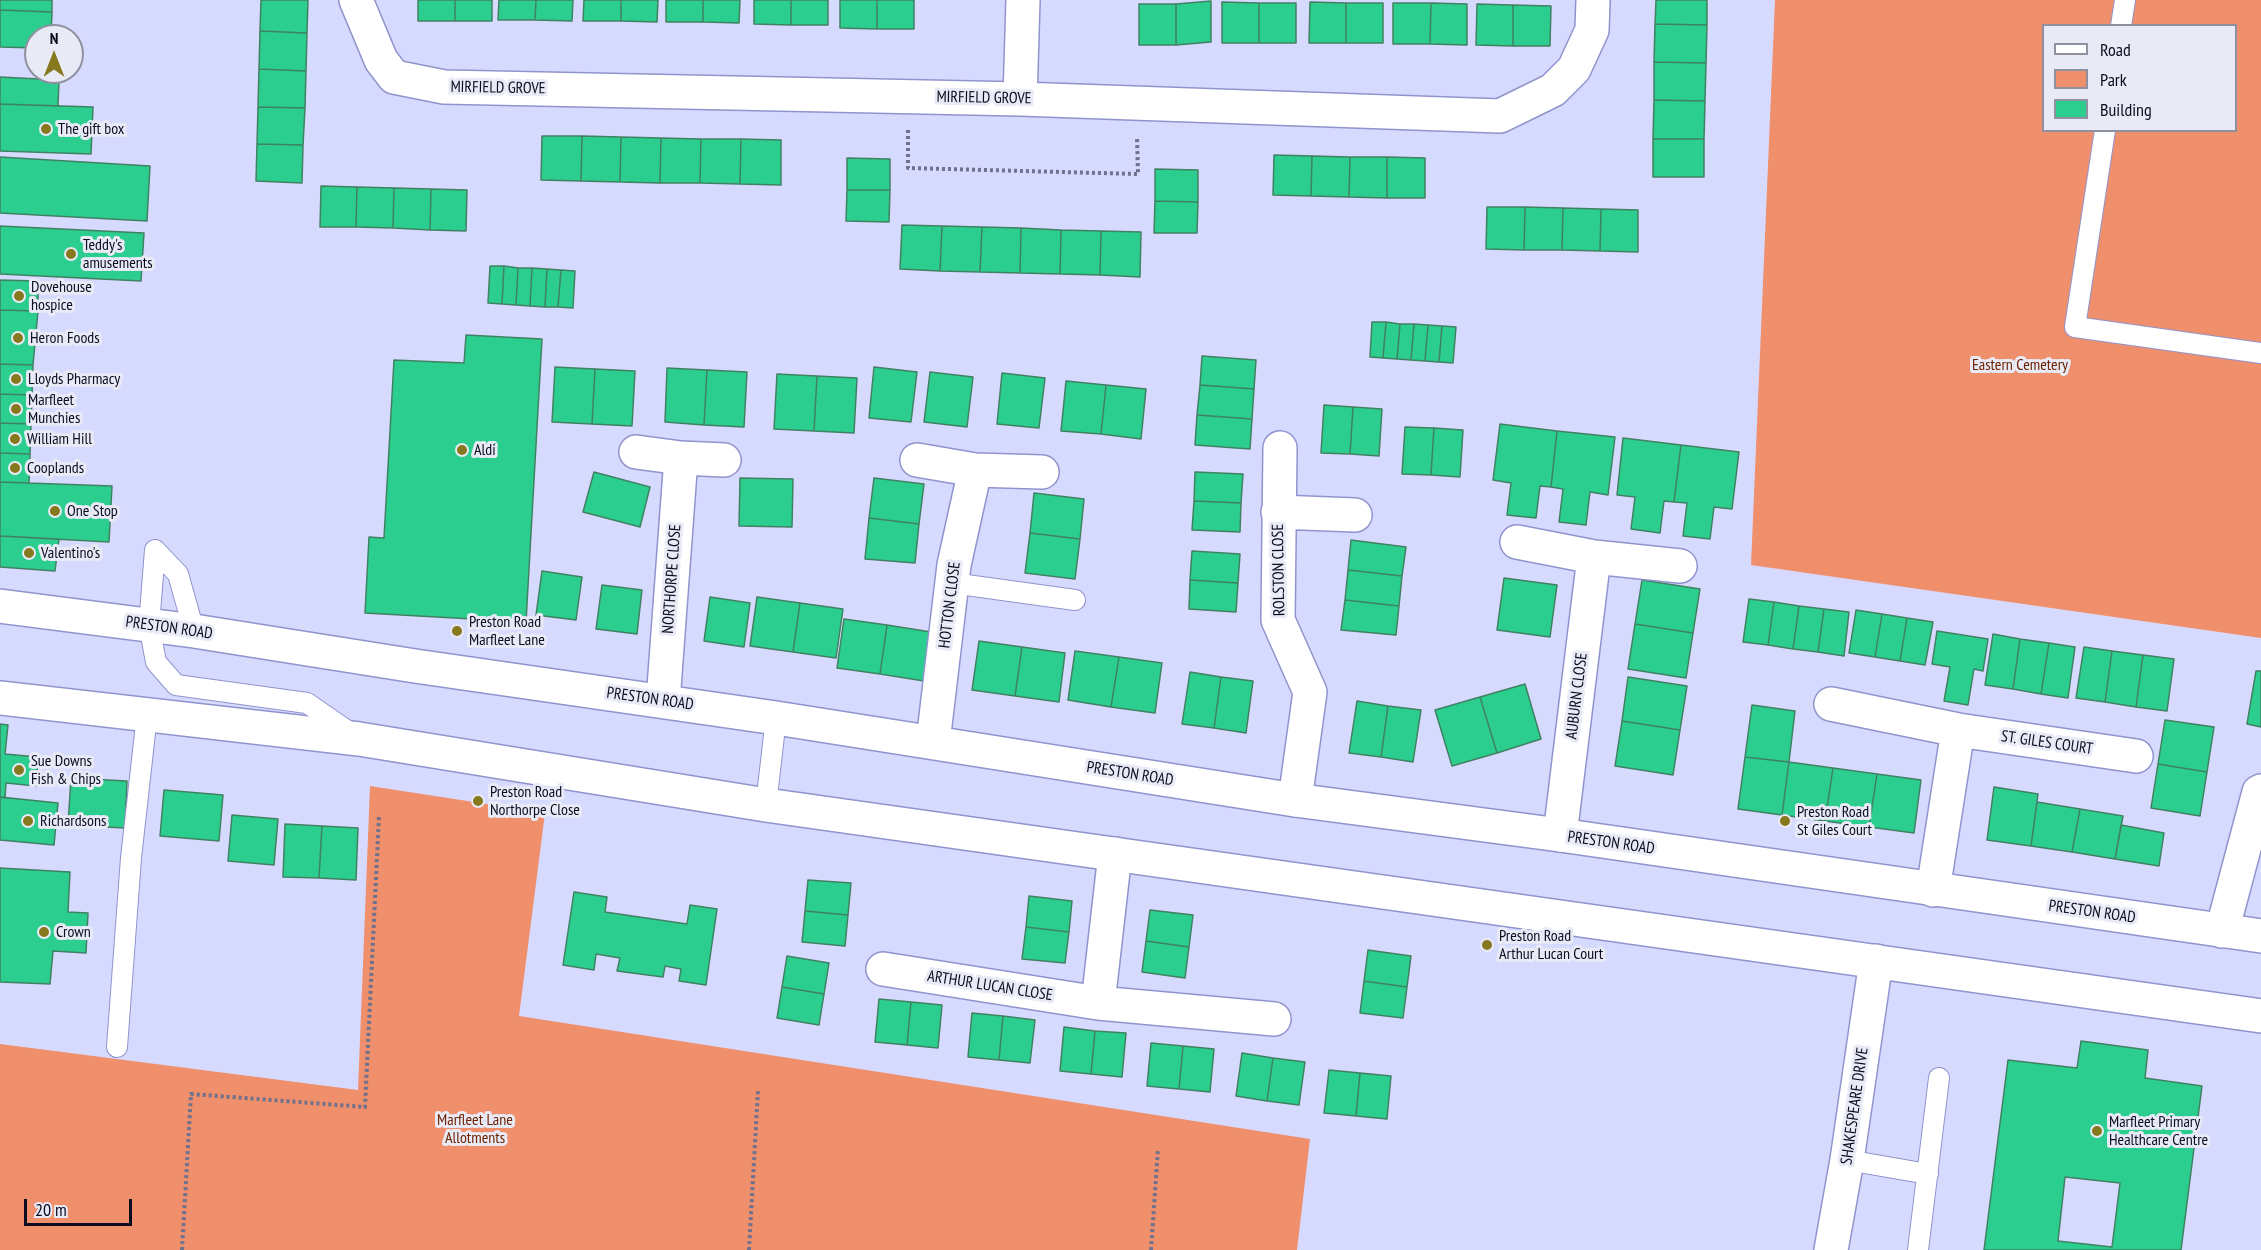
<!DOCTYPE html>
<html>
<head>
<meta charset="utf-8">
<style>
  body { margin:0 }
  #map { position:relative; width:2261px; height:1250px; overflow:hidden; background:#d7daff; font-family:"PT Sans Narrow",sans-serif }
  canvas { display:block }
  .legend { position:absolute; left:2042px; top:24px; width:195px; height:108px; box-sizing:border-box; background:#e8eaf6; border:2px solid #9091a0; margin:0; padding:8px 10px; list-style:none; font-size:18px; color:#0c0c20 }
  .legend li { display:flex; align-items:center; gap:12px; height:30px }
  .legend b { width:30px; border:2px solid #9091a0 }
  .north { position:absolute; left:24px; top:24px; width:60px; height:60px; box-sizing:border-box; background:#e8eaf6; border:2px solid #9091a0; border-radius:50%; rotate:0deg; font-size:16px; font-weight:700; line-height:24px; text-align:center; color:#0c0c20 }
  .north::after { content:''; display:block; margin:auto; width:21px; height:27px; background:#85781d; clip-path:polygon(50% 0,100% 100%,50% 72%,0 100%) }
  .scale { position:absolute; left:24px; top:1199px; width:108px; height:27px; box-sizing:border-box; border:3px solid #0c0c20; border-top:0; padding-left:8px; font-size:18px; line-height:21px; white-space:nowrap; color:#0c0c20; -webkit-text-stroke:4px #e8eaf6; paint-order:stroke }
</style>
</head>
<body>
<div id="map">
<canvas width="2261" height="1250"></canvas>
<ul class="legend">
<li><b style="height:8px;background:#fff"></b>Road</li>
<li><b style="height:16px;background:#f08f6b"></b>Park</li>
<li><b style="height:16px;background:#2bce8e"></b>Building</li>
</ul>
<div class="north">N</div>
<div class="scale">20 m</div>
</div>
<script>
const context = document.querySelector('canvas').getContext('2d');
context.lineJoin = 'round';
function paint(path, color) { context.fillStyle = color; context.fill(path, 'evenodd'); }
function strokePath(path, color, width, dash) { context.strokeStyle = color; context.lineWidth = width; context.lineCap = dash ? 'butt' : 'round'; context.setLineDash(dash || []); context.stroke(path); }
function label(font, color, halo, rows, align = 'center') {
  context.font = font + ' "PT Sans Narrow",sans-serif'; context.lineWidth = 6; context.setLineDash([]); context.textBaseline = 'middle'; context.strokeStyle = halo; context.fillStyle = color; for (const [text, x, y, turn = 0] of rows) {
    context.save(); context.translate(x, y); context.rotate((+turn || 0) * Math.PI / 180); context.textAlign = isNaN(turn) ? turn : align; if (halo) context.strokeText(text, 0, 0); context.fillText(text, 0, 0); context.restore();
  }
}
const green = new Path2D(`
  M1775 0H2261V638L1751 565ZM2044 26H2236V130H2044Z
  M370 786 545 813 519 1016 1310 1139 1297 1250H0V1044L358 1090Z`);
const building = new Path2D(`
  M0 0H52V12L0 10Z
  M261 0H308L307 33 260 31Z
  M418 0H455V21H418Z
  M455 0H492V21H455Z
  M499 0H536L535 20H498Z
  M536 0H573L572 21 535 20Z
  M584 0H621V21H583Z
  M621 0H658L657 22 621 21Z
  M666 0H703V22H666Z
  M703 0H740L739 23 703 22Z
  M754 0H791V25L754 24Z
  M791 0H828V25H791Z
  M840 0H877V29L840 28Z
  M877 0H914V29H877Z
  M1656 0H1707V25L1655 24Z
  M1211 1V42L1176 45V4Z
  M1222 2 1259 3V43H1222Z
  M1310 2 1346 3V43H1309Z
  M1259 3H1296V43H1259Z
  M1346 3H1383V43H1346Z
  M1393 3H1431L1430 44H1393Z
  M1431 3 1467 4V45L1430 44Z
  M1139 4H1176V45H1139Z
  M1477 4 1513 5V46L1476 45Z
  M1513 5 1551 6 1550 46H1513Z
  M0 10 52 12 51 36H36V48L0 47Z
  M1655 24 1707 25 1706 63 1654 62Z
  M260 31 307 33 306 71 259 69Z
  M1654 62 1706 63 1705 101 1654 100Z
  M259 69 306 71 305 108 258 107Z
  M0 77 59 80 58 106 0 104Z
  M1654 100 1705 101 1704 139H1653Z
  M0 104 93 107 91 154 0 151Z
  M258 107 305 108 303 145 257 144Z
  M542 136H582L581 181 541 180Z
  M582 136 621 137 620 182 581 181Z
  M621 137 661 138 660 183 620 182Z
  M661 138 701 139 700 183H660Z
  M701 139H741L740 184 700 183Z
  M741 139 781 140V185L740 184Z
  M1653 139H1704V177H1653Z
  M257 144 303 145 302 183 256 181Z
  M1274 155 1312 156 1311 196 1273 195Z
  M1312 156 1350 157 1349 197 1311 196Z
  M0 157 150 166 147 221 0 213Z
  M1350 157H1387V198L1349 197Z
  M1387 157 1425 158V198H1387Z
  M847 158 890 159V190H847Z
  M1155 169 1198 170V202L1155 201Z
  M321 186 357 187 356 227H320Z
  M357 187 394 188 393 228 356 227Z
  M394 188 431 189 430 230 393 228Z
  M431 189 467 190 466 231 430 230Z
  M847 190H890L889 222 846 221Z
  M1155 201 1198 202 1197 233H1154Z
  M1487 207H1525L1524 250 1486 249Z
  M1525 207 1563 208 1562 250H1524Z
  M1563 208 1601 209 1600 251 1562 250Z
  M1601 209 1638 210V252L1600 251Z
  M902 225 942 226 940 271 900 269Z
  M0 226 144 233 141 281 0 274Z
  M942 226 982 227 980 272 940 271Z
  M982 227 1021 228 1020 273 980 272Z
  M1021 228 1061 230 1060 274 1020 273Z
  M1061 230 1101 231 1100 275 1060 274Z
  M1101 231 1141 232 1140 277 1100 275Z
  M490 266H504L502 304 488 303Z
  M504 266 518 268 516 305 502 304Z
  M518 268H532L530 306 516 305Z
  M532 268 547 269 545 307 530 306Z
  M547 269 561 270 558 307H545Z
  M561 270 575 271 573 308 558 307Z
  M0 280 38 281V311L0 310Z
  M0 310 38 311 33 365 0 364Z
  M1372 322H1386L1383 358 1370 357Z
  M1386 322 1400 324 1397 359 1383 358Z
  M1400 324H1414L1411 360 1397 359Z
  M1414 324 1428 325 1425 361 1411 360Z
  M1428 325 1442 326 1439 362 1425 361Z
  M1442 326 1456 327 1453 363 1439 362Z
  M466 335 542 339 526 622 365 613 369 537 384 538 394 360 464 363Z
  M1202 356 1256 360 1254 389 1200 385Z
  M0 364 33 365 32 395 0 394Z
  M555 367 595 369 592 424 552 422Z
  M874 367 917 372 911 422 869 418Z
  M667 368 707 370 704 425 665 422Z
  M595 369 635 371 632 426 592 424Z
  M707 370 747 372 744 427 704 425Z
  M930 372 973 377 967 427 924 422Z
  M1002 373 1045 378 1039 428 997 424Z
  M777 374 817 376 814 431 774 429Z
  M817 376 857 378 854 433 814 431Z
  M1066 381 1106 385 1101 434 1061 431Z
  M1106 385 1146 389 1141 439 1101 434Z
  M1200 385 1254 389 1252 419 1197 415Z
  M0 394 32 395 31 424 0 423Z
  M1324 405 1353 407 1350 454 1321 453Z
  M1353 407 1382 409 1379 456 1350 454Z
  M1197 415 1252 419 1250 449 1195 445Z
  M0 423 31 424 30 454 0 453Z
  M1500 424 1557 431 1551 487 1540 486 1536 518 1507 515 1511 483 1493 480Z
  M1405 427 1434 428 1431 475 1402 474Z
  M1434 428 1463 430 1460 477 1431 475Z
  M1557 431 1615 437 1608 495 1590 492 1586 525 1559 522 1563 489 1551 487Z
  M1623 438 1681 445 1674 502 1664 501 1660 533 1631 529 1635 497 1617 495Z
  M1681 445 1739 452 1732 509 1714 507 1710 539 1683 536 1687 503 1674 502Z
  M0 453 30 454 29 483 0 482Z
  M594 472 650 487 640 527 583 512Z
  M1195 472 1243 474 1241 503 1194 501Z
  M740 478 793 479 792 527 739 526Z
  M874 478 924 484 919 524 869 518Z
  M0 482 112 486 109 542 0 536Z
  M1034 493 1084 499 1080 539 1030 533Z
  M1194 501 1241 503 1240 532 1192 530Z
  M869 518 919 524 915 563 865 559Z
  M1030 533 1080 539 1075 579 1025 573Z
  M0 536 59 539 55 571 0 567Z
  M1351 540 1406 547 1402 576 1348 570Z
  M1192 551 1240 554 1238 583 1190 580Z
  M1348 570 1402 576 1399 606 1345 600Z
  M542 571 582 577 576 620 536 615Z
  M1504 578 1557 585 1550 637 1497 630Z
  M1190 580 1238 583 1236 612 1189 609Z
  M1642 580 1700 589 1693 633 1635 624Z
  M602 585 642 590 637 634 596 629Z
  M710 597 750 603 744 647 704 641Z
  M757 597 800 603 793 652 750 646Z
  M1749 599 1774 602 1768 645 1743 642Z
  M1345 600 1399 606 1396 635 1341 630Z
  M1774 602 1799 606 1793 649 1768 645Z
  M800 603 843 609 836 658 793 652Z
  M1799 606 1824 609 1818 652 1793 649Z
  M1824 609 1849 612 1844 656 1818 652Z
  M1856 610 1882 614 1875 657 1849 653Z
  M1882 614 1907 618 1900 661 1875 657Z
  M1907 618 1933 622 1925 665 1900 661Z
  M844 619 887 625 880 674 837 668Z
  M1635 624 1693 633 1686 678 1628 669Z
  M887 625 931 632 924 681 880 674Z
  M1937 631 1988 639 1983 671 1974 669 1968 705 1944 701 1950 667 1932 664Z
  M1993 634 2020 639 2013 689 1985 685Z
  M2020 639 2049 643 2041 694 2013 689Z
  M979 641 1022 647 1015 696 972 690Z
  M2049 643 2075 647 2068 698 2041 694Z
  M1022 647 1065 653 1059 702 1015 696Z
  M2084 647 2112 651 2105 702 2076 698Z
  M1075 651 1119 657 1111 707 1068 700Z
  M2112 651 2143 655 2136 707 2105 702Z
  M2143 655 2174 659 2167 711 2136 707Z
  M1119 657 1162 663 1155 713 1111 707Z
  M2256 671H2261V727L2247 724Z
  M1190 672 1221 677 1214 728 1182 724Z
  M1221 677 1253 681 1246 733 1214 728Z
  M1628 677 1687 686 1680 730 1622 721Z
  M1525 684 1541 739 1497 753 1480 697Z
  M1480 697 1497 753 1452 766 1435 710Z
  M1357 701 1388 706 1381 757 1349 753Z
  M1752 705 1795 711 1789 762 1745 757Z
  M1388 706 1421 710 1413 762 1381 757Z
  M2165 720 2214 727 2207 772 2158 764Z
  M1622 721 1680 730 1673 775 1615 766Z
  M0 724 8 725 5 754 38 757 36 786 6 783 5 798 0 797Z
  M1745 757 1789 762 1782 815 1738 809Z
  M1789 762 1833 768 1825 821 1782 815Z
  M2158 764 2207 772 2200 816 2151 808Z
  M1833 768 1877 774 1869 827 1825 821Z
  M1877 774 1921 780 1914 833 1869 827Z
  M71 778 127 781 125 828 68 825Z
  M1994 787 2038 794 2031 846 1987 840Z
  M164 790 223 795 219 841 160 836Z
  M0 797 58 803 54 845 0 840Z
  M2037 802 2080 809 2072 852 2031 846Z
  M2080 809 2123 816 2115 859 2072 852Z
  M232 815 278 819 274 865 228 861Z
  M285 824 322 826 319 878 283 877Z
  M2121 825 2164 833 2159 866 2115 859Z
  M322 826 358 828 356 880 319 878Z
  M0 868 70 872 68 912 88 913 86 953 53 951 50 984 0 982Z
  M808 880 851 883 848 915 805 911Z
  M574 892 607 897 605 912 687 924 690 905 717 909 706 985 679 981 681 969 665 966 663 977 617 971 620 958 596 954 594 970 563 965Z
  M1029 896 1072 901 1069 932 1026 927Z
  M1150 910 1193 915 1189 947 1146 941Z
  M805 911 848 915 845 946 802 942Z
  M1026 927 1069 932 1065 963 1022 959Z
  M1146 941 1189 947 1185 978 1142 972Z
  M1368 950 1411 956 1407 987 1364 981Z
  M787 956 829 963 824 994 782 987Z
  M1364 981 1407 987 1403 1018 1360 1013Z
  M782 987 824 994 819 1025 777 1018Z
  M879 999 911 1002 907 1045 875 1042Z
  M911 1002 942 1005 938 1048 907 1045Z
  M972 1013 1003 1016 999 1060 968 1057Z
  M1003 1016 1035 1020 1030 1063 999 1060Z
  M1064 1027 1095 1031 1091 1074 1060 1071Z
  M1095 1031 1126 1033 1122 1077 1091 1074Z
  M2081 1041 2148 1050 2145 1078 2202 1086 2181 1250H1984L2008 1060 2077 1068ZM2065 1177 2120 1183 2112 1247 2058 1241Z
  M1151 1043 1183 1046 1179 1089 1147 1086Z
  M1183 1046 1214 1049 1210 1092 1179 1089Z
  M1242 1053 1273 1058 1267 1101 1236 1096Z
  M1273 1058 1305 1062 1299 1105 1267 1101Z
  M1329 1070 1360 1073 1356 1116 1324 1113Z
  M1360 1073 1391 1076 1387 1119 1356 1116Z`);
const path = new Path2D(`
  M908 130V168L1138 174 1137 137
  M182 1250 191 1094 365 1107 379 816
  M749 1250 758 1090
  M1151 1250 1158 1149`);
const lane = new Path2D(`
  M2121 26 2125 0
  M2105 130 2075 327 2261 353
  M155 550 149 625 156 662 176 685 307 703 352 734
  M155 550 178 574 194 631
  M952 583 1075 600
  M766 805 776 718
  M117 1047 131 858 147 715
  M1847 1160 1928 1174
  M1918 1250 1939 1078`);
const street = new Path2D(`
  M356 0 381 60 394 77 444 87 1020 99 1500 116 1553 90 1574 69 1592 30 1593 0
  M1020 99 1023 0
  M1280 448 1278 620 1310 692 1295 800
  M636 452 681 458 724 460
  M917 460 975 470 1042 472
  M1278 512 1355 515
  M1517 542 1594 557 1680 566
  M663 701 681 458
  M1831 704 1958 730 2136 756
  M933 742 954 565 975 470
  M1560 835 1594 557
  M1933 890 1958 730
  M2222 931 2259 792 2261 791
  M883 969 1098 1003 1274 1019
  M1098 1003 1115 854
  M1831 1250 1847 1160 1876 961`);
const secondary = new Path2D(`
  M0 606 194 631 415 666 776 718 1295 800 1560 835 2261 936
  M0 698 359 739 766 805 2261 1016`);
const markers = [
  [46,129,6,"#85781d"],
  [71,254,6,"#85781d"],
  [19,296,6,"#85781d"],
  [18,338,6,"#85781d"],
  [16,379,6,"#85781d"],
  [16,409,6,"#85781d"],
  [15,439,6,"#85781d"],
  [462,450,6,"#85781d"],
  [15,468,6,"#85781d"],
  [55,511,6,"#85781d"],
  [29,553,6,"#85781d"],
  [457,631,6,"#85781d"],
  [19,770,6,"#85781d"],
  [478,801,6,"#85781d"],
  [28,821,6,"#85781d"],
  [1785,821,6,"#85781d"],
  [44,932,6,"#85781d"],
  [1487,945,6,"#85781d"],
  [2097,1131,6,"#85781d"]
];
const streetNames = [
  ["MIRFIELD GROVE",498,88,1],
  ["MIRFIELD GROVE",984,98,1],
  ["ROLSTON CLOSE",1279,570,-91],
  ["NORTHORPE CLOSE",672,579,-86],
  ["HOTTON CLOSE",950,605,-83],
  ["PRESTON ROAD",169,628,8],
  ["AUBURN CLOSE",1577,696,-83],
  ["PRESTON ROAD",650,699,8],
  ["ST. GILES COURT",2047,743,8],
  ["PRESTON ROAD",1130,774,9],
  ["PRESTON ROAD",1611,843,8],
  ["PRESTON ROAD",2092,912,8],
  ["ARTHUR LUCAN CLOSE",990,986,9],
  ["SHAKESPEARE DRIVE",1855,1106,-82]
];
const poiNames = [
  ["The gift box",58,129],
  ["Teddy's",83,245],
  ["amusements",83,263],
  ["Dovehouse",31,287],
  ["hospice",31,305],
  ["Heron Foods",30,338],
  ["Lloyds Pharmacy",28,379],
  ["Marfleet",28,400],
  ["Munchies",28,418],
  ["William Hill",27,439],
  ["Aldi",474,450],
  ["Cooplands",27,468],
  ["One Stop",67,511],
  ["Valentino's",41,553],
  ["Preston Road",469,622],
  ["Marfleet Lane",469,640],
  ["Sue Downs",31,761],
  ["Fish & Chips",31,779],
  ["Preston Road",490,792],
  ["Northorpe Close",490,810],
  ["Preston Road",1797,812],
  ["St Giles Court",1797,830],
  ["Richardsons",40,821],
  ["Crown",56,932],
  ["Preston Road",1499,936],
  ["Arthur Lucan Court",1499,954],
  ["Marfleet Primary",2109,1122],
  ["Healthcare Centre",2109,1140]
];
const parkNames = [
  ["Eastern Cemetery",2020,365],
  ["Marfleet Lane",475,1120],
  ["Allotments",475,1138]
];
paint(green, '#f08f6b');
paint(building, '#2bce8e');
strokePath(building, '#418163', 1.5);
strokePath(lane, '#9094cc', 22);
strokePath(street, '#9094cc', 36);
strokePath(secondary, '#9094cc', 36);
strokePath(path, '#6f718d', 4, [3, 3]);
strokePath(lane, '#fff', 20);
strokePath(street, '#fff', 33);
strokePath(secondary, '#fff', 33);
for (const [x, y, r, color] of markers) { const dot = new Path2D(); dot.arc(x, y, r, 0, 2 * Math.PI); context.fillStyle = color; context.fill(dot); strokePath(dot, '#e8eaf6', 2); }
label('16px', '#0c0c20', '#e8eaf6', streetNames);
label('16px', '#0c0c20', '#e8eaf6', poiNames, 'left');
label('16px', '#6e2400', '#e8eaf6', parkNames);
</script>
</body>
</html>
